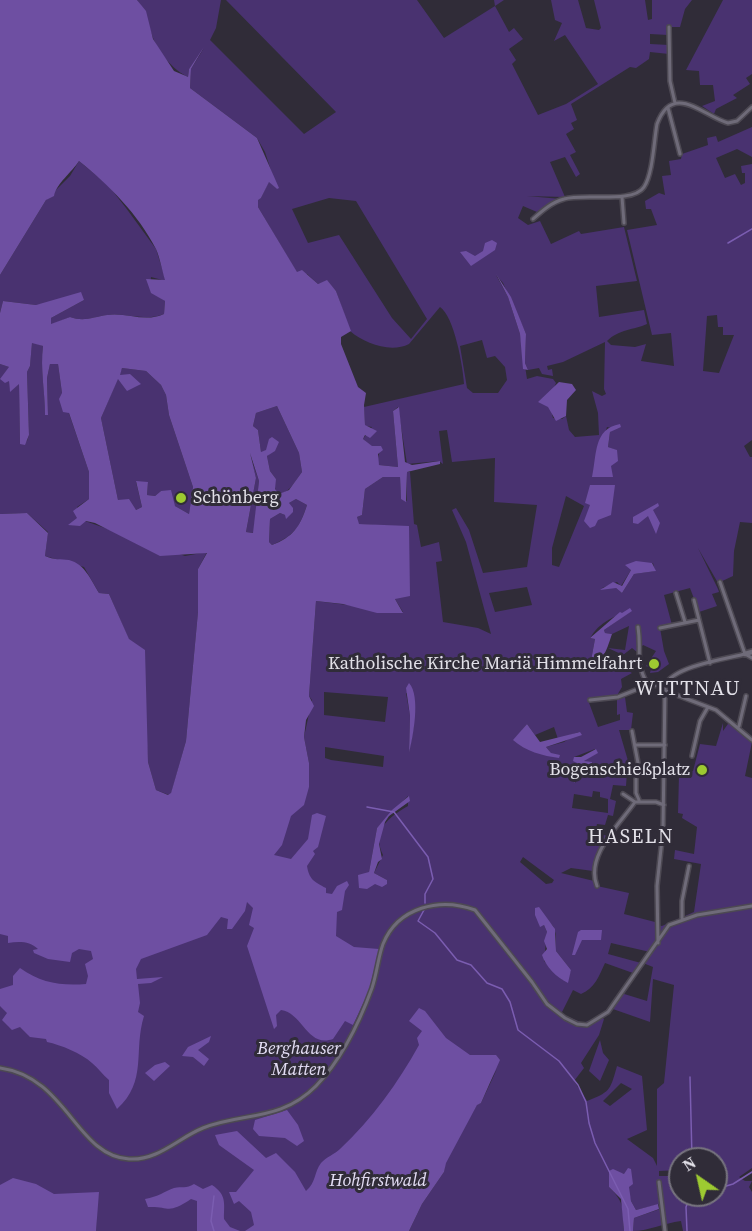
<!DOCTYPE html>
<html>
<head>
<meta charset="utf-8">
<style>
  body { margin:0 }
  #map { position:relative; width:752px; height:1231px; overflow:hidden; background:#302c38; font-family:"Source Serif 4",serif }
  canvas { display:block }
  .north { position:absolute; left:668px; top:1147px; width:60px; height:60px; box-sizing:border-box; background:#302c38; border:2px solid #77747e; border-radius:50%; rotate:326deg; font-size:16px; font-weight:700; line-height:24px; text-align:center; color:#e2e0e8 }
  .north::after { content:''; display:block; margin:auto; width:21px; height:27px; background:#9dca31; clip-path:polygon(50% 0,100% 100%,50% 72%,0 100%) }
</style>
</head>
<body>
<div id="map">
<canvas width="752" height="1231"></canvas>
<div class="north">N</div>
</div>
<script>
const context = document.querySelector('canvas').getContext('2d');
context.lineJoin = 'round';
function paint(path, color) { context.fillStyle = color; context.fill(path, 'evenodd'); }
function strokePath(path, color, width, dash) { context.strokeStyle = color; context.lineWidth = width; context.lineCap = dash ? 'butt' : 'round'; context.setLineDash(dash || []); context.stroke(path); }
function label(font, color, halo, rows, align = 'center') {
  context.font = font + ' "Source Serif 4",serif'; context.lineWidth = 6; context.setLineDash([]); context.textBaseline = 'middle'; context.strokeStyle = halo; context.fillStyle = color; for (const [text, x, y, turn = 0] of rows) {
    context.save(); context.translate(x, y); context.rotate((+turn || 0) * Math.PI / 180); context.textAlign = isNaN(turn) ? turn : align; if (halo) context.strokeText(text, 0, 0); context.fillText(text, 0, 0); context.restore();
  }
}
const green = new Path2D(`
  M137 0H221L216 28 210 40 304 134 336 112 226 0H417L444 38 495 6 494 0H504L495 6 509 32 514 28 523 39 509 49 516 60 512 64 538 115 566 104 598 84 565 35 554 41 562 23 555 20 551 0H578L586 28 599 30 601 28 594 0H645L648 20 652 19V0H692L685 9 680 27H668V35L650 34V44L669 45V54L650 52 649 59 636 68 630 67 571 104 577 120 571 123 574 129 566 134 576 152 570 155 580 174 576 177 565 157 550 162 565 197 527 196 561 199 537 212 523 206 518 218 528 225 540 221 551 244 579 231 581 234 624 227 637 281 596 286 599 317 644 310 647 324C634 330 619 329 607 341L611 345 635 347 646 344 641 361 674 366 671 333 652 335 627 230 657 225 651 209H646L645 201 659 193 665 195 662 176 671 175 669 161 681 159 682 154 708 145 707 138 716 136 718 142 752 127V157L737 149 716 158 725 178 735 174 741 185 745 183V173H742L741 166 752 164V440L744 446 750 457H752V523L740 522 734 551 733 576 718 583 698 548 718 589 719 592 712 594 717 606 699 612 690 588 664 595 672 625 660 628 664 651 669 664 658 672 650 673 651 669 646 666 656 651 643 645 637 652 632 648 623 655 608 648 625 650 629 626 612 634 605 633 604 630 631 611C616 615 599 622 590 638L595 639 590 666 604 656 632 673 621 679 622 687 616 697 588 700 598 727 620 720V714L617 715V700L625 697 627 712 633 713 631 730H619L631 771 627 772 626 786 613 785 610 799 616 801 613 816 608 815 605 825 597 824 595 833 608 836 600 847 593 871 571 868 561 873 594 881 597 886 629 893 624 914 655 922V925L662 926 694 912 701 864 674 859 675 850 694 854 697 827 682 818 683 814 678 813 679 775 688 776V772L693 771 700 744 716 746 723 723V731L730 721 752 742 745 776 752 778V1168L739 1177 745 1181H752L749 1187 752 1192V1231H683L681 1221C664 1223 649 1231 633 1231L634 1218 660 1209V1204L636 1210 631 1201 624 1174 609 1171V1187C626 1204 622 1209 624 1231H409L422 1204 444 1172 445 1163 477 1104 481 1103 497 1069 406 1231H96L97 1203 0 1199V926L309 787V763L304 737 312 700 309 696 316 601 403 612 395 599 409 527 358 524 357 517 362 515 365 489 383 477H400L401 498 407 501V472H410L414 524 417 525 421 547 439 542 442 561 436 562 443 622 478 628 491 634 466 542 452 510 456 508 469 530 483 573 527 567 537 505 494 502 495 458 452 462 447 430 439 431 443 464 439 461 407 464 398 407 393 411 398 467 379 465 377 462 381 446 372 447 363 439 372 427 365 426 364 407 464 384C463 366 454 316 440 307L409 344C391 353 365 344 350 331L336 291 327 281 318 284 307 274 297 273 258 207 257 199 261 198 269 181 277 189 265 152 257 138 190 88 191 69 204 48 189 69 188 77C173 70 157 51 152 35 147 21 146 12 137 0ZM329 198 356 201 427 319 411 339 392 318 339 235 308 243 292 209ZM496 275 503 283 526 334 525 363 528 370 539 368 542 374 553 376 552 369 548 370 547 366 563 362 605 342 604 389 606 394 602 396 592 391 598 413 599 435 575 437 569 430 566 416 562 419 553 418C549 399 548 401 556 383L553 379 537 376 527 379 520 334 508 297ZM717 315 718 327H723V335H734L719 373 703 371 707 316ZM482 340 487 358 495 356 505 367 507 380 498 393H473L467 388 460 346ZM607 427 614 429 610 432 608 447 616 450 611 466 593 477ZM566 496 584 506 559 567 552 565V548ZM653 563 655 571 634 574 622 593 616 588H602L617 582 621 586 631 570ZM527 587 532 605 495 612 489 593ZM324 692 388 697 385 722 324 715ZM406 693 414 696V724L409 753 410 716ZM527 724 535 735 554 727 558 739 579 732 564 742 546 747 551 753 522 730ZM325 747 384 756 383 767 331 760 325 758ZM595 749 597 753 584 760 587 764 575 783 577 763 574 757ZM593 791 600 792V797L608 799V813L572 808 574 794 592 797ZM408 796V806C389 817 371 830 383 855L374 873 387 880 384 885 369 872 377 828ZM523 857 554 880 552 883 546 884 520 862ZM535 908 553 926 556 934V951L571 970 568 978 563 980 544 961 547 932 544 925 540 926ZM611 943 650 952 643 963 653 967 647 1001 621 993 610 1008 650 1022 653 979 674 985 664 1083 657 1089V1166L653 1158 627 1139 647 1130 642 1076 617 1066C610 1092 609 1092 587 1101L574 1081 584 1068 581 1063 599 1035 604 1019 601 1016 583 1023 561 1014 573 990 581 994C595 988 599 976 605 963L633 973 641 963 608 954ZM621 1083 632 1089 610 1106 603 1101ZM686 1158 716 1159V1195H680V1176H659V1171L679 1170 680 1159Z
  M723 0H752V74L746 78 750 84 733 95 737 98 716 109 714 114 702 106 715 101 713 85H700L699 71 686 70Z
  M79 161 108 185 126 208 156 249 166 281 151 277 150 290 165 301 164 314C145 322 127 312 107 315 93 317 84 322 70 317L51 325V318L84 300 36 305 3 301 0 313V275L46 200 70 176Z
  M32 342 43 346C40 369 45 390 45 414H48L47 378 50 364H58L62 393 89 472V499L77 507 85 521 185 556 207 552 198 569V612L186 741 171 794 169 795 156 790 148 762 141 649 129 640 109 594 99 593 84 567 45 556 48 532 27 513 0 514V364L9 367 10 391 19 383 20 444 27 441 29 435 27 372 30 366Z
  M122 368 146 371 161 385 166 395 169 415 193 487 189 514 175 506 161 491 155 496 147 495 148 482H136L142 507 136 510 118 500 101 418Z
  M277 406 299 453 302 472C295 481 289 495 276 494L274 481 276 479 270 471 267 456 272 451 261 452 258 430 253 426 256 413Z
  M249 453 259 481 254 533 246 532 256 478Z
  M296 499 307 505C299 529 294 535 272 545L269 542 270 519 280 513 285 515 289 503Z
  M600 1040 603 1053 609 1060 600 1081 589 1071Z`);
const forest = new Path2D(`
  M0 0H137L146 11 153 39 174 71 186 76 188 77 189 69 204 47 191 69 190 88 257 138 279 188 277 189 269 182 261 198 258 200V207L297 272 302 270 318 284 327 280 336 291 351 331 341 337V344L358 387 366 393 364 405 365 425 377 431 370 438 365 435 363 439 372 446H381L383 450 378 454 379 465 398 467 393 411 399 407 405 462 412 465 440 461V464L407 472 406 502 401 499 400 477H383L365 489 362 515 357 517 359 524 409 526 410 596 395 599 403 613H377L343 604 316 601 309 696 314 706 306 720 304 737 309 763V787L304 805 291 816 282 845 274 855 291 859 308 839 312 815 317 813 326 816 318 847 313 851 315 854 307 866C309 879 314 882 326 888V893L332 894 337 886 347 881 349 885 345 891 342 910 337 912 336 936 354 947 379 949 369 991 353 1025 345 1021 333 1039C307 1048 303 1013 281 1010L276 1015 277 1026 274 1029 247 946 254 928 249 925 253 908 247 902 245 911 232 929H227L228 919 221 917 207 935 141 959 136 969 137 979 163 977 151 983 138 984 140 1003 138 1012 144 1016C133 1051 148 1081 117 1109L109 1093V1080C103 1075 98 1068 92 1063 81 1053 61 1045 47 1042L46 1039 30 1037 20 1027 12 1030 2 1020 7 1013 0 1006V989L13 985V976L20 968C41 983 61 986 86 984L88 976 85 964 93 959 91 951 79 949 72 953 70 962 48 959 34 953 33 950 38 949C30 941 19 941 8 943V936L0 934V514L27 513 48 533 45 556C54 560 61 559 69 560 85 564 91 580 99 593L109 594 129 639 145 650 148 762 156 790 168 795 171 793 186 741 198 612V569L207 553 160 556 95 523 86 521 80 526 68 525 77 518 73 511 89 499V472L69 413 63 412 59 399 62 393 58 364H50L47 378 48 415H45C45 391 40 369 43 346L32 343 30 366 27 372 29 435 25 445 20 444 19 384 10 392 9 381 5 383 0 379 9 367 0 364V313L3 301 36 305 81 292 84 300 51 318V324L70 317C84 322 93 317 107 315 127 312 145 323 164 314L165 301 151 293 146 279 165 280C162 270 160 258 156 249 138 214 109 185 79 161 72 172 56 184 54 196L46 200 0 275ZM122 368 146 371 161 385 166 395 169 415 193 487 189 514 175 506 171 490 161 491 155 496 147 495 148 482 136 481 142 507 136 510 129 499 118 500 101 418 118 379 127 391 141 384 130 374 120 375ZM277 406 299 453 302 472 289 490 279 494 275 489 276 479 270 471 267 456 275 451 279 442 272 437 269 439 266 450 261 452 258 430 253 426 256 413ZM250 453 259 481 253 533 246 532 256 478ZM296 499 307 505C300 527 293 537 272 545L269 542 270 519 280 513 285 515 286 519 293 512V508L289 503Z
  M492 240 497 243 495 250 471 266 460 252 466 251 475 256 483 251 485 243Z
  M496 274 511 297 526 334 525 363 528 370 523 369 520 334 508 297Z
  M559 382 572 384 576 390 567 400 566 416 556 421 548 407 538 402Z
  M620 424 621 427 610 432 608 447 617 450 618 461 611 466 613 477H592C597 455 593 429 620 424Z
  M590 485H615L611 515 598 520 595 526 590 528 584 521 590 505 585 503Z
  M658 503 659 506 653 510 660 523 656 534 648 516 638 524 633 523V517Z
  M636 561 652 563 656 571 634 574 622 593 616 588 600 590 613 582 622 586 631 570 625 565Z
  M630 608 632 611 604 630 605 633 612 634C607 648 605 660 590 666L595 639 590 638 620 612 622 613Z
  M409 683C421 696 413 737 409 753L410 716 406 688Z
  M527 724 540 742 580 732 582 735 546 747 551 753 560 755 559 758C543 756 525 751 513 740Z
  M596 749 598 753 584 761 592 762V765L586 764 574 783 577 763 573 761 574 757H581Z
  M409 796 410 801 389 816 385 822 379 844 382 859 378 862 374 873 387 880V884L382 887 375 884 367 889 359 888 358 875 369 872 377 828 392 810Z
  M539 907 555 929 556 951 571 970 568 983C556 977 546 967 542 955L547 949 544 941 547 932 544 925 540 927 535 915V908Z
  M581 930H602L601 940H582L575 955H572L578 932Z
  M419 1008 425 1011 446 1038 470 1055H496L500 1060 481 1103 477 1105 446 1163 444 1172 422 1204 409 1231H245L254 1225 251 1212 239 1201 234 1204 229 1192H236L254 1170 219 1145 215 1135 237 1131 266 1158 276 1153 295 1172 306 1191C316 1183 314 1172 321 1163 326 1157 335 1154 340 1149 372 1119 398 1083 419 1045L417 1038 422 1031 409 1021Z
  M211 1036 209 1042 198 1050 209 1059 204 1066 193 1057 182 1056 188 1047Z
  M165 1062 170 1066 154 1081 145 1073 155 1065Z
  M287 1110 298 1125 304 1141 297 1146 285 1138 259 1136 253 1129 255 1120Z
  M628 1168 631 1169 633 1184 629 1187 631 1201 636 1210 658 1204 659 1209 634 1218 633 1231H624L621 1199 609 1187V1171L613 1169 624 1174Z
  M13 1178 36 1184 54 1194 99 1192 96 1231H0V1185Z
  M194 1184 203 1189 212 1185C227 1195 224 1203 224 1219L230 1227 240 1231H197V1201L191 1199C167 1215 170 1206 148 1207L145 1199C158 1197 165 1191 174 1188 182 1186 186 1189 194 1184Z`);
const stream = new Path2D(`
  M728 243 752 229
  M367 807 394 812 428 857 433 879 425 894V903
  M424 910 418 921 435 933 457 960 471 965 487 983 502 989 510 1002 518 1030 559 1061 578 1085 586 1102 589 1123 595 1143 628 1209 630 1231
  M690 1077 692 1159
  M716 1189 733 1184 752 1172
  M214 1196 211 1221 214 1231
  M687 1231 686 1207 690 1197 698 1195`);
const minor = new Path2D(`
  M669 27 670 81 675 103
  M668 108 680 154
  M622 197 624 223
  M533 219C542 211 552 202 564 199 584 193 633 204 644 187 653 174 654 140 657 124 673 81 703 116 728 123L737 121 752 107
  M720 582 745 654
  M676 593 685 622
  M694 600 710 663
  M638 627C642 653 634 661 648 685
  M660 628 699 620
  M745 654 752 658
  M665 685C674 666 725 659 745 654
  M666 691 716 710 752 740
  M590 700 618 697 648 685 665 686
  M739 726 746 696
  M632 731 638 763
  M635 745H665
  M692 756 700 721 708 707
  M636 779V793L639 800
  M623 794 635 802
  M597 886C585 856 619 825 635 802H656L664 805
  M682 918V901L689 866
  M658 943 657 886 663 830 665 686
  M0 1068C67 1077 76 1156 129 1159 158 1161 178 1138 203 1128 244 1112 280 1122 316 1086 341 1060 360 1021 372 988 377 973 378 958 383 944 398 907 440 897 475 910L532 982 547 1004 565 1018 577 1024 587 1025 608 1012 669 925 697 915 752 906
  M659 1182 665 1231`);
const tertiary = new Path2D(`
  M745 654 752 652`);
const markers = [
  [181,498,6,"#9dca31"],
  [654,664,6,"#9dca31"],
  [702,770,6,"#9dca31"]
];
const poiNames = [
  ["Schönberg",193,498,"left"],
  ["Katholische Kirche Mariä Himmelfahrt",642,664],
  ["Bogenschießplatz",690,770]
];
const parkNames = [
  ["Berghauser",299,1049],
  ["Matten",299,1070],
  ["Hohfirstwald",378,1181]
];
const neighbourhoodNames = [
  ["HASELN",631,838]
];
const quarterNames = [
  ["WITTNAU",688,690]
];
paint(green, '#493270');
paint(forest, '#6e4fa2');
strokePath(stream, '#7b5db1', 1.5);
strokePath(minor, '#4d4953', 6);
strokePath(tertiary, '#4d4953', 8);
strokePath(minor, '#6f6b79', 3);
strokePath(tertiary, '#6f6b79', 4.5);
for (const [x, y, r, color] of markers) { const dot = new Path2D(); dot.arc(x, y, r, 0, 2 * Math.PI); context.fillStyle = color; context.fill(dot); strokePath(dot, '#302c38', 2); }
label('18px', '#e2e0e8', '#302c38', poiNames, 'right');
label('italic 18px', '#e3ddf4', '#302c38', parkNames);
context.letterSpacing = '1.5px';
label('20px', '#e2e0e8', '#302c38', neighbourhoodNames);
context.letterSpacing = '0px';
context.letterSpacing = '1.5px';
label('21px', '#e2e0e8', '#302c38', quarterNames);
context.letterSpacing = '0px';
</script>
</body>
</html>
